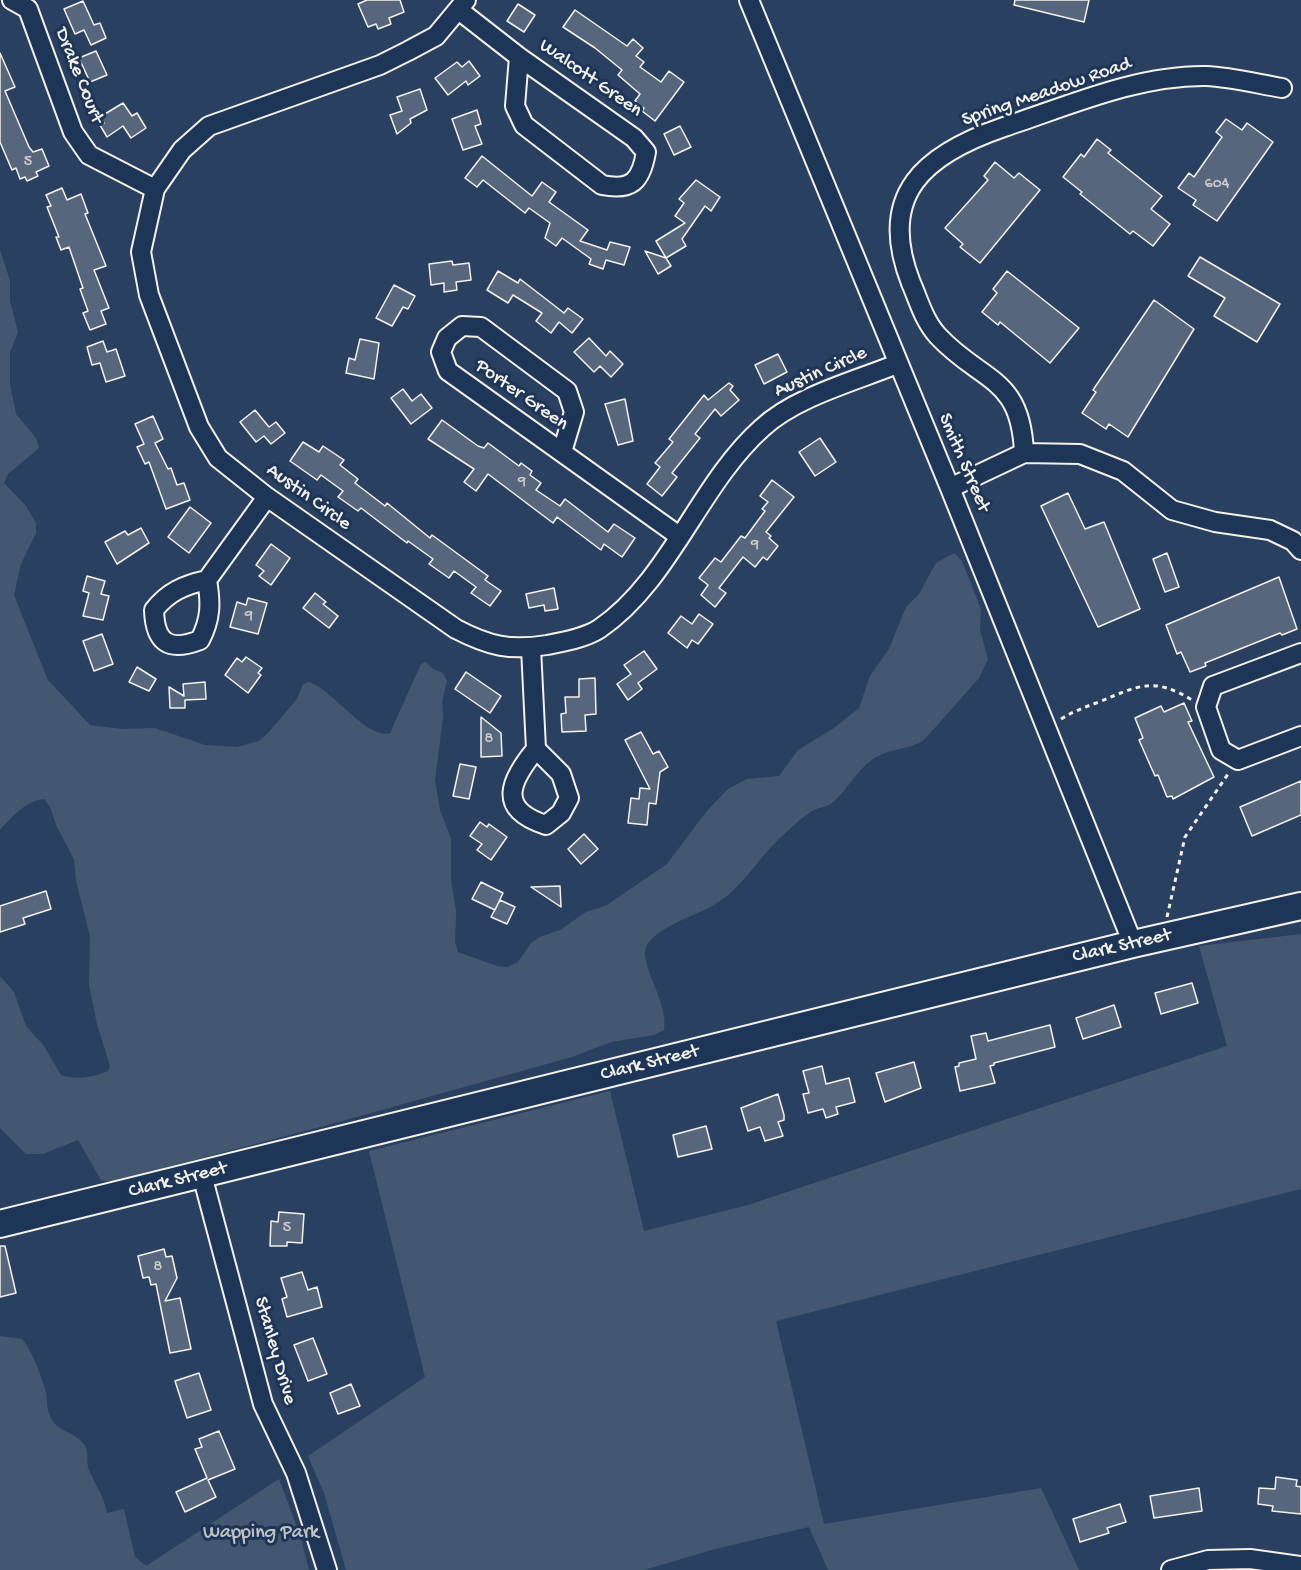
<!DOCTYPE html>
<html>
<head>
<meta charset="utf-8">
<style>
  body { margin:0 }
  canvas { display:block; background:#2a4060 }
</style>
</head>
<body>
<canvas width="1301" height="1570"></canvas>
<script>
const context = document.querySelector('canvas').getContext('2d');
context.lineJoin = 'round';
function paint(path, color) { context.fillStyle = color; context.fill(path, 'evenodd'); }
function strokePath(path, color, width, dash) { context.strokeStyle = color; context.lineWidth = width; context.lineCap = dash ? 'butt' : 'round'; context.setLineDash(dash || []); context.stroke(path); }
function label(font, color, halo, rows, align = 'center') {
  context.font = font + ' "Gochi Hand",sans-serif'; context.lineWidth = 6; context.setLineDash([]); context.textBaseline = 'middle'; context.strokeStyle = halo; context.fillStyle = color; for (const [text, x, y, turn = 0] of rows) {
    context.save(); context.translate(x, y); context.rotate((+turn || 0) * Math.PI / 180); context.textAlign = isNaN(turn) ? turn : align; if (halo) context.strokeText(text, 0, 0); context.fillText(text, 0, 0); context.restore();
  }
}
const green = new Path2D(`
  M0 250 10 281V301L18 332 10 352V384L16 414 36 438 39 448 8 474 4 483 26 506 36 523V533L21 564 14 595 48 680 90 725 122 729 155 728 205 745 237 747 259 741 268 733 297 699 303 684 309 682C332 689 368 741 390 733L421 664 426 662 433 669 443 673 447 681 442 702 443 718 435 780 440 810 451 839V880L456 911 455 942 458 952 497 966 508 967 518 962 531 943 540 937 560 930 586 912 607 905 667 864 706 812 728 789 747 779 779 776 798 750 834 728 859 708 870 676 889 649 906 607 919 594 936 563 954 553 962 561 981 609 980 630 988 659 979 678 924 740C909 750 889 748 873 759 856 771 848 789 833 802 828 807 819 807 812 811 798 820 783 835 771 847 752 868 739 890 714 905 697 915 654 928 646 947 639 965 669 1003 664 1030L654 1035 611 1042 572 1057 335 1123 110 1182 101 1180 78 1140 43 1154H26L0 1128V976L14 992 26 1026 44 1046 61 1075C76 1080 93 1078 108 1071L110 1066 97 1024 89 985 90 936 76 881 74 859 57 827 50 807 44 799C25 801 12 817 0 830Z
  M1301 934V1189L776 1321 824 1524 1041 1488 1079 1570H828L809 1527 715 1549 644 1570H346L324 1493 308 1456 425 1377 369 1151 610 1091 644 1231 748 1205 1227 1046 1199 946Z
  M0 1336 22 1339C31 1348 43 1380 46 1393 48 1401 46 1408 50 1416 57 1432 70 1430 81 1441 91 1450 85 1460 89 1470 95 1485 104 1496 107 1513L124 1509 135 1557 146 1566 279 1479 301 1538 309 1570H0Z`);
const building = new Path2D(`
  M367 0H400L404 12 389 18 391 24 378 29 376 24 368 27 358 4Z
  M1015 0H1089L1084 22 1014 5Z
  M83 1 94 25 100 23 106 38 91 45 84 30 75 34 64 9Z
  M518 4 535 15 524 32 507 21Z
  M575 10 627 46 633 39 643 48 636 56 644 62 640 67 661 82 669 71 684 82 655 121 642 111 644 108 635 101 640 94 618 75 622 70 595 48 563 27Z
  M96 51 107 75 90 82 79 58Z
  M0 53 15 87 5 91 29 147 33 152 42 149 49 166 36 172 38 176 27 181 25 177 20 179 16 168 12 170 0 142Z
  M469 61 480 76 468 85 466 81 448 95 435 78 457 62 462 67Z
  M420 89 427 110 410 119 411 123 397 134 390 115 402 111 397 97Z
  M123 103 132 116 137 113 146 128 131 138 123 126 107 137 100 125 104 123 100 117Z
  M477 110 481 124 475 126 482 144 463 150 452 119Z
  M1226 119 1242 130 1247 123 1273 142 1217 221 1193 205 1196 200 1178 188 1189 173 1194 177 1222 137 1216 132Z
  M680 126 691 147 674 155 664 134Z
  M1097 139 1111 150 1108 153 1162 196 1151 209 1170 224 1153 246 1133 231 1130 234 1080 194 1082 192 1063 177 1081 154 1084 157Z
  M482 156 532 196 542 182 556 192 549 202 588 230 580 241 607 250 610 242 630 247 624 265 606 260 603 269 589 264 591 259 562 238 556 246 545 238 550 223 529 208 525 213 483 180 477 187 465 178Z
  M995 162 1014 178 1019 173 1040 190 980 263 960 247 963 244 945 228 988 180 984 176Z
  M696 180 720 197 711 211 705 206 682 239 686 246 666 258 656 241 685 223 675 216 684 203 679 199Z
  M62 188 67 200 81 194 88 213 85 214 106 266 94 270 109 308 101 311 106 324 90 330 83 313 88 311 80 289 83 288 69 247 61 250 56 237H59L47 207 51 206 46 195Z
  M645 251 666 258 671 266 658 274Z
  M1200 257 1280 304 1257 342 1214 316 1225 298 1188 276Z
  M452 261 453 265 469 263 471 280 456 282 457 290 444 292V283L431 285 429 264Z
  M498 271 518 283 520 279 564 313 568 308 583 319 572 333 559 322 551 333 536 321 542 313 513 295 508 303 487 290Z
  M1007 271 1079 328 1050 363 1000 322 998 325 982 312 997 293 993 289Z
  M394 285 415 296 408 309 403 307 392 326 376 318Z
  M1154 300 1194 329 1128 437 1109 424 1106 429 1082 413 1096 392 1093 390Z
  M589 338 606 356 610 351 623 364 611 377 600 366 594 372 574 352Z
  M360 339 379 343 374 379 346 373 349 358 355 360Z
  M103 341 107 352 116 349 125 376 106 382 100 363 92 365 87 347Z
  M778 354 787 372 764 384 755 365Z
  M729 383 733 386 730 390 739 400 721 416 715 409 695 434 700 438 672 473 677 477 662 496 647 484 660 467 655 463 673 442 669 439 704 395 708 400Z
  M403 389 412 401 421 394 432 408 411 424 391 398Z
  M625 399 633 441 618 445 605 404Z
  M255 410 269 427 276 422 285 433 271 444 264 436 256 442 240 422Z
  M153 416 163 439 155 443 168 469 171 468 177 485 184 483 190 500 166 509 149 462 145 464 137 447 144 444 135 424Z
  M442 420 478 446 484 448 488 443 519 466 521 463 532 471 530 475 541 483 536 490 560 506 565 499 608 532 614 524 635 538 622 557 604 544 601 550 557 517 553 523 488 474 476 491 464 482 474 469 428 439Z
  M820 438 836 462 815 476 799 452Z
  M303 442 319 452 323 446 344 460 340 465 358 479 355 483 385 506 387 503 430 538 432 535 488 576 485 580 501 591 490 606 471 593 476 587 454 571 449 578 429 564 433 559 408 541 407 543 361 508 358 511 338 497 343 491 321 475 317 480 290 461Z
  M772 480 794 497 766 532 771 536 769 538 778 546 767 560 763 557 755 567 743 557 719 588 726 593 715 607 701 595 708 585 699 578 715 558 721 562 741 536 745 538 765 511 762 509 768 502 760 496Z
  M1068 493 1085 529 1104 522 1140 609 1098 627 1041 506Z
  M190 507 211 523 189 553 168 537Z
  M141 528 149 543 117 564 105 542 125 531 128 535Z
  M271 544 290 558 271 585 259 576 264 571 256 565Z
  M1167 553 1179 587 1165 592 1153 559Z
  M87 576 105 581 101 594 109 596 103 620 83 616 89 593 83 591Z
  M1279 577 1297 629 1282 635 1280 633 1205 663 1206 666 1190 672 1181 652 1177 654 1166 625Z
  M554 588 558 609 545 611 544 605 529 608 526 594Z
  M315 593 326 602 323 604 338 616 329 628 303 608Z
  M248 598 267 603 258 634 230 627 237 602 246 605Z
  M699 614 713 624 698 644 692 640 687 648 668 633 681 616 692 624Z
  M102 634 113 664 94 671 83 641Z
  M644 651 657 669 638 683 642 689 628 700 617 684 631 674 624 665Z
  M246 657 262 668 258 673 261 675 248 693 225 675 237 658 242 662Z
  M137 667 156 679 149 691 129 682Z
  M466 672 501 696 490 713 455 689Z
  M595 678 596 714 585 715 586 731 562 732 561 714 566 713 565 697H579V679Z
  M205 682 206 699 185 700V708H170L169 687 184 696 183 684Z
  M1184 703 1192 721 1188 722 1214 777 1173 799 1172 796 1167 797 1158 775 1155 776 1139 740 1143 738 1135 718 1161 706 1164 712Z
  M481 717 501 733 502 756 481 757Z
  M641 732 653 754 659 751 668 767 660 772 656 804 649 803 647 825 628 823 631 798 639 799 640 788 650 789 625 740Z
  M460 764 476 767 469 799 453 796Z
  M1301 781V815L1252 836 1240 807Z
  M480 822 487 827 489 824 507 837 491 860 477 850 482 844 470 836Z
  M584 834 598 849 581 864 568 849Z
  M481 882 503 893 495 910 472 899Z
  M560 886 561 907 531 887Z
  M46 891 51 909 23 918 25 924 0 932V906Z
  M500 900 515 907 507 924 491 917Z
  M1192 983 1198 1003 1161 1014 1155 993Z
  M1114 1005 1121 1027 1083 1039 1076 1018Z
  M1050 1025 1055 1047 994 1063V1065L990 1066 995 1083 960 1091 955 1067 959 1066V1063L976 1059 971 1036 986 1033 988 1041Z
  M914 1062 921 1088 885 1102 876 1073Z
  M822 1066 826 1084 849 1078 855 1102 836 1107 838 1114 826 1118 823 1109 808 1113 803 1094 809 1093 803 1071Z
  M778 1094 784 1115V1120L778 1122 783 1136 765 1141 760 1127 748 1131 741 1108Z
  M706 1126 712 1149 678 1157 673 1135Z
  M279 1212 304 1214 302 1243 287 1242V1246H270L271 1221 278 1222Z
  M0 1246H5L16 1293 0 1297Z
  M164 1249 166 1257 172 1256 177 1278 165 1301 180 1298 191 1349 170 1353 156 1284 151 1285 149 1277 143 1278 138 1256Z
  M302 1272 308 1290 317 1287 322 1307 287 1317 282 1299 287 1297 281 1278Z
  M313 1338 327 1374 308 1381 294 1345Z
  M199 1373 211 1410 187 1418 175 1381Z
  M351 1384 360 1406 338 1414 330 1393Z
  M219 1431 235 1469 208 1480 216 1497 185 1512 176 1492 207 1478 195 1449 202 1447 199 1439Z
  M1276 1477 1297 1480 1296 1486 1301 1487V1514L1272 1511 1273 1506 1258 1504 1259 1488 1275 1489Z
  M1199 1488 1202 1511 1154 1518 1150 1496Z
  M1120 1504 1126 1522 1107 1528 1109 1533 1080 1542 1073 1519Z`);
const path = new Path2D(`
  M1061 719C1074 711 1085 707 1099 702 1138 686 1153 676 1192 700
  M1167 917 1185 837 1228 774`);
const minor = new Path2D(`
  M12 0 28 9 73 132 89 155 155 189
  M466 0 436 36 408 51 380 65 209 126 182 150 155 189 141 252 149 295 199 427 218 458 267 497 456 629C489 646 509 651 547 645 563 642 585 638 599 629 670 581 699 484 762 428 795 397 855 381 897 364
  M749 0 950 488 1133 944
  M460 11 519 57
  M519 57 634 138 646 152C641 181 632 191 602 185L524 125 515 106Z
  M562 452 574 412 567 391 481 327 462 326 447 338 441 352 448 371 679 536
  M1024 453C1021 376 982 383 938 336 924 321 919 301 911 283 876 194 925 154 1004 127 1068 106 1137 75 1206 76 1231 77 1258 84 1282 88
  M950 488 1024 453 1080 454 1123 471 1172 510 1215 522 1270 530 1293 541 1301 550
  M207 580C211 603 211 619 200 640 169 652 155 643 154 610 168 592 184 585 207 580L267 497
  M531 648 536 749C510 781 496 809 546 825L561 813 569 798 561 774 536 749
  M1301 653 1213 686 1206 707 1221 750 1238 760 1301 736
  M202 1175 263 1404 296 1473 327 1570
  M1171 1570 1208 1560 1250 1559 1301 1566`);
const secondary = new Path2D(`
  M0 1224 1133 944 1301 906`);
const numberNames = [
  ["5",28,163],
  ["604",1217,185],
  ["9",522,483],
  ["9",755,546],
  ["9",249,617],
  ["8",489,740],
  ["5",287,1229],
  ["8",158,1268]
];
const streetNames = [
  ["Drake Court",78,76,68],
  ["Walcott Green",590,79,35],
  ["Spring Meadow Road",1047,93,-19],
  ["Austin Circle",821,373,-24],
  ["Porter Green",521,396,35],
  ["Smith Street",963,463,67],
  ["Austin Circle",308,498,36],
  ["Clark Street",1122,947,-13],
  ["Clark Street",650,1064,-14],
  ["Clark Street",178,1181,-14],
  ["Stanley Drive",274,1351,74]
];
const parkNames = [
  ["Wapping Park",261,1534]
];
paint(green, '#445771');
paint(building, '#56677d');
strokePath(building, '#f4f1e8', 1.5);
strokePath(minor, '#f4f1e8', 22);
strokePath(secondary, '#f4f1e8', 30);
strokePath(path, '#f4f1e8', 3, [4.5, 4.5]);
strokePath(minor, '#1d3557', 18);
strokePath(secondary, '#1d3557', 26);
label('16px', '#cccecd', null, numberNames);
label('20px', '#f4f1e8', '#1d3557', streetNames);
label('20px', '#bfc3c4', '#1d3557', parkNames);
</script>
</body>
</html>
